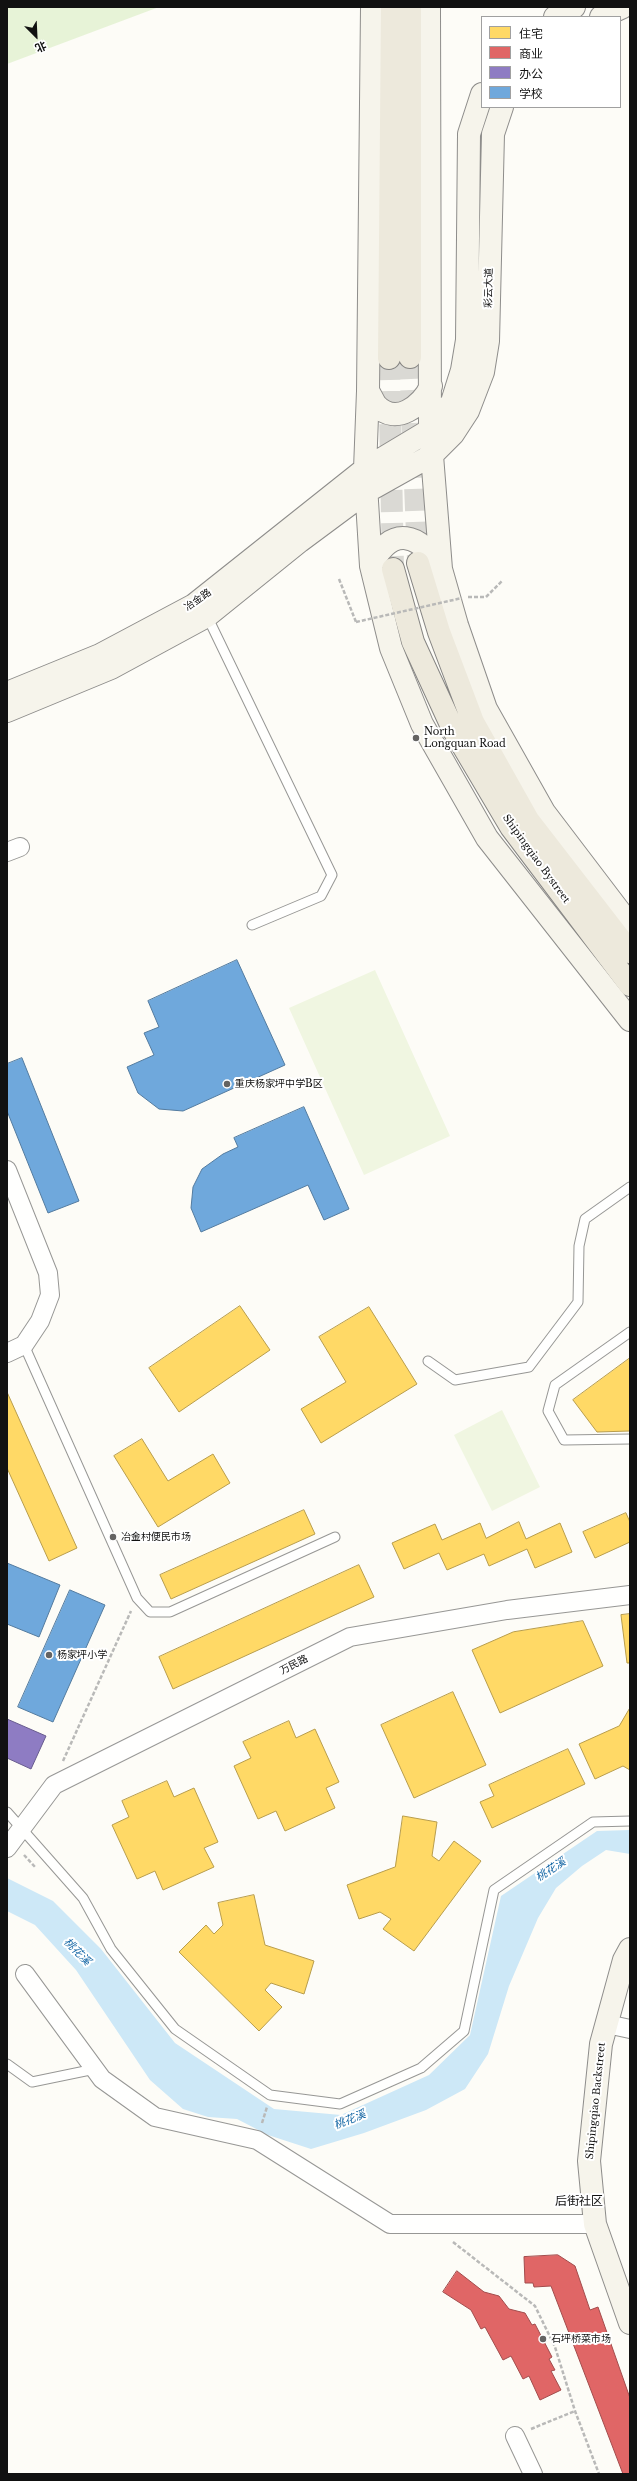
<!DOCTYPE html>
<html>
<head>
<meta charset="utf-8">
<style>
  body { margin:0 }
  #map { position:relative; width:637px; height:2481px; overflow:hidden; background:#fdfcf7; font-family:"Libre Baskerville","Noto Sans SC",serif }
  canvas { display:block }
  .frame { position:absolute; inset:0; border:8px solid #111; pointer-events:none }
  .legend { position:absolute; left:481px; top:16px; width:140px; height:92px; box-sizing:border-box; background:#fff; border:1px solid #a0a0a0; margin:0; padding:5px 7px; list-style:none; font-size:12px; color:#111 }
  .legend li { display:flex; align-items:center; gap:8px; height:20px }
  .legend b { width:20px; border:1px solid #a0a0a0 }
  .north { position:absolute; left:16px; top:16px; width:40px; height:40px; -webkit-text-stroke:3px #fff; paint-order:stroke; rotate:156deg; font-size:11px; font-weight:700; line-height:16px; text-align:center; color:#111 }
  .north::after { content:''; display:block; margin:auto; width:14px; height:18px; background:#111; clip-path:polygon(50% 0,100% 100%,50% 72%,0 100%) }
</style>
</head>
<body>
<div id="map">
<canvas width="637" height="2481"></canvas>
<div class="frame"></div>
<ul class="legend">
<li><b style="height:11px;background:#ffd966"></b>住宅</li>
<li><b style="height:11px;background:#e06666"></b>商业</li>
<li><b style="height:11px;background:#8e7cc3"></b>办公</li>
<li><b style="height:11px;background:#6fa8dc"></b>学校</li>
</ul>
<div class="north">北</div>
</div>
<script>
const context = document.querySelector('canvas').getContext('2d');
context.lineJoin = 'round';
function paint(path, color) { context.fillStyle = color; context.fill(path, 'evenodd'); }
function strokePath(path, color, width, dash) { context.strokeStyle = color; context.lineWidth = width; context.lineCap = dash ? 'butt' : 'round'; context.setLineDash(dash || []); context.stroke(path); }
function label(font, color, halo, rows, align = 'center') {
  context.font = font + ' "Libre Baskerville","Noto Sans SC",serif'; context.lineWidth = 4; context.setLineDash([]); context.textBaseline = 'middle'; context.strokeStyle = halo; context.fillStyle = color; for (const [text, x, y, turn = 0] of rows) {
    context.save(); context.translate(x, y); context.rotate((+turn || 0) * Math.PI / 180); context.textAlign = isNaN(turn) ? turn : align; if (halo) context.strokeText(text, 0, 0); context.fillText(text, 0, 0); context.restore();
  }
}
const green = new Path2D(`
  M7 7H159L7 64Z`);
const pitch = new Path2D(`
  M375 970 450 1136 364 1175 289 1008Z
  M502 1410 540 1487 492 1511 454 1435Z`);
const water = new Path2D(`
  M630 1830V1854L606 1850 582 1866 556 1888 538 1918 509 1986 488 2054 465 2089 426 2110 364 2133 311 2149 268 2135 237 2119 208 2117 183 2109 150 2080 76 1970 35 1925 7 1911V1878L53 1901 101 1949 175 2043 274 2109 341 2115 429 2075 470 2035 501 1896 597 1831Z`);
const homes = new Path2D(`
  M240 1306 270 1350 179 1412 149 1368Z
  M369 1307 417 1384 321 1443 301 1409 346 1382 319 1337Z
  M630 1358V1431L597 1432 573 1400Z
  M7 1392 77 1548 49 1561 7 1468Z
  M142 1439 168 1481 213 1454 230 1483 158 1527 114 1456Z
  M304 1510 315 1534 171 1599 160 1575Z
  M626 1513 630 1522V1542L595 1558 583 1532Z
  M519 1522 526 1539 560 1523 572 1552 535 1568 527 1549 489 1566 484 1554 447 1570 439 1553 404 1569 392 1543 435 1524 442 1540 480 1523 486 1538Z
  M359 1565 374 1597 173 1689 159 1657Z
  M630 1614V1663H627L621 1615Z
  M583 1621 603 1666 500 1713 472 1650 513 1632Z
  M453 1692 486 1765 414 1798 381 1725Z
  M630 1708V1770L623 1766 595 1779 579 1744 619 1726Z
  M289 1721 296 1738 315 1729 339 1782 326 1788 335 1808 285 1831 276 1811 258 1819 234 1766 251 1758 243 1742Z
  M568 1749 585 1784 492 1828 480 1802 494 1796 489 1785Z
  M167 1781 174 1797 194 1788 218 1842 204 1848 214 1867 163 1890 155 1871 137 1879 112 1825 129 1817 122 1801Z
  M403 1816 437 1822 432 1856 439 1861 454 1841 481 1861 414 1951 383 1929 391 1919 380 1912 359 1919 347 1885 395 1867Z
  M254 1895 265 1945 314 1961 304 1994 271 1983 265 1990 282 2007 259 2031 179 1952 206 1925 214 1934 223 1925 218 1903Z`);
const shops = new Path2D(`
  M558 2255 575 2266 590 2310 598 2307 630 2398V2474H623L551 2286 534 2287 533 2283H525L524 2257Z
  M457 2271 484 2292 499 2296 509 2309 525 2313 532 2325 535 2324 552 2357 549 2359 555 2370 551 2371 561 2390 540 2400 529 2376 523 2379 511 2356 503 2360 485 2327 481 2329 471 2310 443 2292Z`);
const offices = new Path2D(`
  M7 1719 46 1736 31 1769 7 1758Z`);
const schools = new Path2D(`
  M237 960 285 1065 183 1111 159 1109 138 1093 127 1067 154 1055 144 1033 159 1027 148 1001Z
  M22 1058 79 1201 48 1213 7 1111V1064Z
  M304 1107 349 1209 324 1220 308 1185 201 1232 191 1208 193 1187 202 1169 223 1154 238 1147 234 1138Z
  M7 1563 60 1585 39 1637 7 1624Z
  M70 1590 105 1605 53 1722 18 1707Z`);
const primaryTunnel = new Path2D(`
  M410 357 418 560
  M389 358 393 569`);
const path = new Path2D(`
  M339 579 356 622
  M468 597H486L502 581
  M63 1761 131 1611
  M24 1855 36 1868
  M262 2123 267 2107
  M453 2242 535 2306 555 2347 575 2411 599 2474
  M531 2429 575 2411`);
const lane = new Path2D(`
  M207 616 332 875 321 896 252 925
  M630 1332 555 1385 548 1411 564 1440 630 1439
  M24 1345 137 1598 150 1612H170L335 1537
  M428 1361 455 1380 529 1367 578 1302 579 1246 585 1219 630 1187
  M7 1812 83 1898 111 1949 175 2029 270 2095 340 2104 421 2068 464 2031 494 1890 593 1822 630 1821
  M7 2064 32 2082 95 2069`);
const street = new Path2D(`
  M7 852 20 847
  M7 1170 48 1273 50 1295 40 1321 24 1345 7 1353
  M7 1848 54 1785 350 1637 507 1610 630 1595
  M25 1974 102 2079 155 2117 257 2140 390 2224H595
  M607 2024 630 2029
  M515 2436 533 2474`);
const secondary = new Path2D(`
  M372 7 368 391 365 469 371 566 391 648 422 724 487 838 630 1020
  M429 7 430 430 441 569 457 625 486 709 544 812 630 925
  M555 17 574 7
  M601 17 623 7
  M368 391C371 395 373 401 376 405 396 427 422 405 431 386
  M371 566C392 524 420 533 441 569
  M7 693 100 655 194 605 365 469 430 430 452 402 462 370 467 340 469 134 482 94
  M7 711 111 668 207 616 300 541 366 492 432 455 453 434 468 411 483 372 488 341 493 134 502 107
  M630 1949 624 1960 601 2044 589 2161 595 2224 630 2323`);
const primary = new Path2D(`
  M410 357V7
  M389 358 392 7
  M418 563 439 632 473 722 528 820 630 952
  M393 569 413 642 453 729 511 827 630 985`);
const pathBridge = new Path2D(`
  M356 622 462 598`);
const markers = [
  [416,738,4,"#646362"],
  [227,1084,4,"#646362"],
  [113,1537,4,"#646362"],
  [49,1655,4,"#646362"],
  [543,2339,4,"#646362"]
];
const streetNames = [
  ["彩云大道",489,288,-89],
  ["冶金路",198,600,-35],
  ["Shipingqiao Bystreet",536,859,54],
  ["万民路",294,1665,-27],
  ["Shipingqiao Backstreet",596,2101,-84]
];
const poiNames = [
  ["North",424,732],
  ["Longquan Road",424,744],
  ["重庆杨家坪中学B区",235,1084],
  ["冶金村便民市场",121,1537],
  ["杨家坪小学",57,1655],
  ["石坪桥菜市场",551,2339]
];
const waterNames = [
  ["桃花溪",551,1870,-33],
  ["桃花溪",77,1952,45],
  ["桃花溪",350,2120,-22]
];
const quarterNames = [
  ["后街社区",579,2202]
];
paint(green, '#e7f3d7');
paint(pitch, '#f0f6e1');
paint(water, '#cde8f7');
paint(homes, '#ffd966');
strokePath(homes, '#b89d4c', 1);
paint(shops, '#e06666');
strokePath(shops, '#a24c4c', 1);
paint(offices, '#8e7cc3');
strokePath(offices, '#685c8e', 1);
paint(schools, '#6fa8dc');
strokePath(schools, '#537b9f', 1);
strokePath(primaryTunnel, '#dad9d4', 22, [22, 11]);
strokePath(lane, '#979795', 11);
strokePath(street, '#979795', 20);
strokePath(secondary, '#8e8d8b', 24);
strokePath(primary, '#858482', 24);
strokePath(path, '#b9b9b8', 2.5, [4, 2]);
strokePath(lane, '#fffffe', 9);
strokePath(street, '#fffffe', 18);
strokePath(secondary, '#f6f4eb', 22);
strokePath(primary, '#ede9dc', 22);
strokePath(pathBridge, '#b9b9b8', 2.5, [4, 2]);
for (const [x, y, r, color] of markers) { const dot = new Path2D(); dot.arc(x, y, r, 0, 2 * Math.PI); context.fillStyle = color; context.fill(dot); strokePath(dot, '#fff', 1.5); }
label('10px', '#111', '#fff', streetNames);
label('10px', '#111', '#fff', poiNames, 'left');
label('italic 11px', '#1768a6', '#fff', waterNames);
label('12px', '#111', '#fff', quarterNames);
</script>
</body>
</html>
